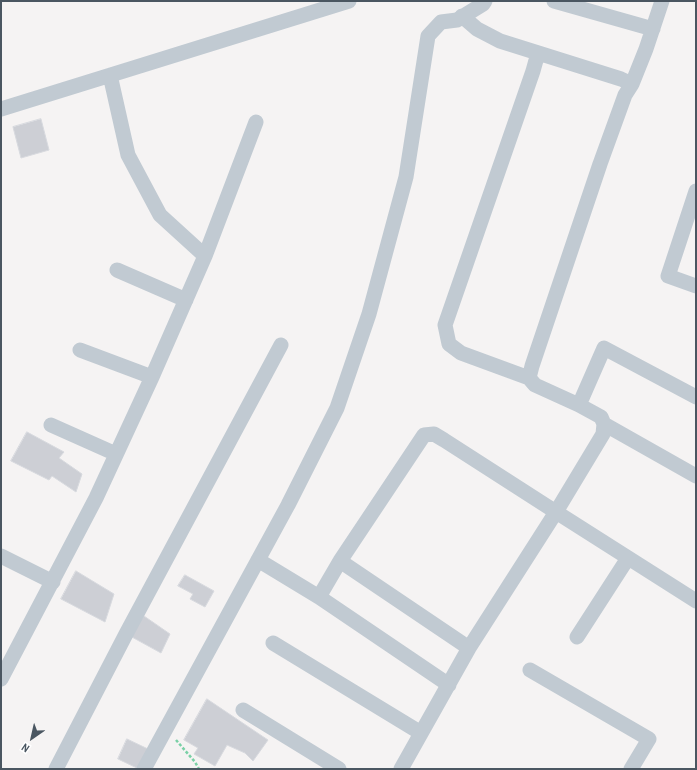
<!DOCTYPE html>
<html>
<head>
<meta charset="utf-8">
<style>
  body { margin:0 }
  #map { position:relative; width:697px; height:770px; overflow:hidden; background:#f5f3f3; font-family:"Archivo Narrow",sans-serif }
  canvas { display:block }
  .frame { position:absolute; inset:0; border:2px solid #4a5661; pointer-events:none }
  .north { position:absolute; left:12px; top:718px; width:40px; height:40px; -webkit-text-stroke:3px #fff; paint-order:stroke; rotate:214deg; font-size:11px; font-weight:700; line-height:16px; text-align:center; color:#4a5661 }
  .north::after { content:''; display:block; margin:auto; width:14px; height:18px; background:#4a5661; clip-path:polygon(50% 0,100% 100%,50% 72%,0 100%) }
</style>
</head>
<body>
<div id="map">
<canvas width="697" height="770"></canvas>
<div class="frame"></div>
<div class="north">N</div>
</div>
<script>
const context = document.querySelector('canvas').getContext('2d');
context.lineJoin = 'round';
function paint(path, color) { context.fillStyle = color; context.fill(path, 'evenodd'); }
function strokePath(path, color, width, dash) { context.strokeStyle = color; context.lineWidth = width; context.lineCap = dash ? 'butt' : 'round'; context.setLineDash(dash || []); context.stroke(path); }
const building = new Path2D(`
  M41 119 49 150 21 158 13 127Z
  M27 432 64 452 59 458 82 474 76 492 52 476 49 480 11 461Z
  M76 571 114 594 105 622 61 599Z
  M185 575 214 591 205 607 190 599 193 594 178 586Z
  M144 616 170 634 161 653 130 636Z
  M207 699 268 740 253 761 245 753 227 745 215 766 194 754 198 748 184 740Z
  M127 739 148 749 139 769 118 759Z`);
const path = new Path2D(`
  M176 740 195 762 199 769`);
const minor = new Path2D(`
  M554 1 653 29
  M110 75 128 155 160 215 205 256
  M632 84 646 49 662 1
  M1 109 349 1
  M696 191 668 276 696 286
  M117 270 186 300
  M80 350 152 377
  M529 378 461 353 449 344 445 325 533 71 538 53
  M579 405 604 348 696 397
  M604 424 696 476
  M51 425 116 454
  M1 556 53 582
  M258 560 319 597 449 685
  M340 561 424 435 434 434 444 440 556 512 696 601
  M319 597 340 561 469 648
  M577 637 628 558
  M273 643 421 733
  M530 670 649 739 631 769
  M1 679 96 498 152 377 205 256 256 122
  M243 710 339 769
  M56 769 126 634 281 345
  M144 769 288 505 337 408 369 314 406 177 428 36 441 22 457 20 483 4 485 1
  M401 769 469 648 556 512 603 434 604 424 601 417 579 405 535 385 529 378 532 366 600 164 625 95 632 84 621 79 500 41 477 29 462 16`);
paint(building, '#cdcfd5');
strokePath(building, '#d7d9de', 1);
strokePath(path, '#7ad0a6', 2.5, [3, 2]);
strokePath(minor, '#c1cad2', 15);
</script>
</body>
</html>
